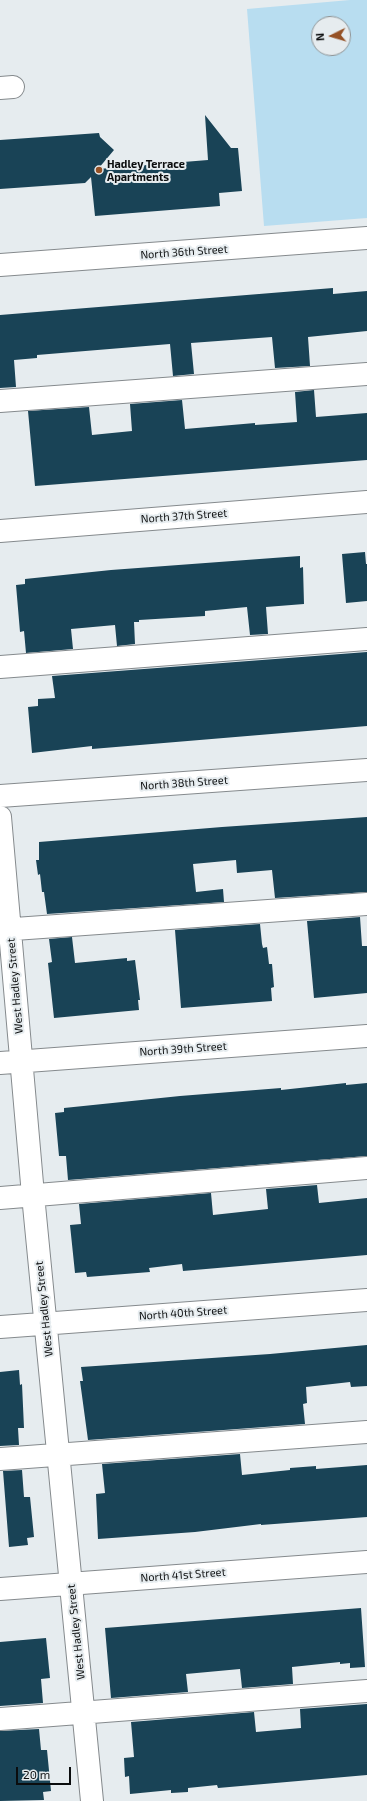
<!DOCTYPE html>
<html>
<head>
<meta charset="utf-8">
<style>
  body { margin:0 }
  #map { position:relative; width:367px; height:1801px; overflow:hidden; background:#e6ecef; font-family:"Exo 2",sans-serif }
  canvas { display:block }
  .north { position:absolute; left:311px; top:16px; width:40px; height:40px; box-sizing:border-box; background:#e6ecef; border:1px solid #8e9395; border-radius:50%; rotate:265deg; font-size:11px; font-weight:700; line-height:16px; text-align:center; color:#0b0d0e }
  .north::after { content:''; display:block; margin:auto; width:14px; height:18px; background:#955125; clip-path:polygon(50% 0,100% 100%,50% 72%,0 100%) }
  .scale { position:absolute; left:16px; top:1767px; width:55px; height:18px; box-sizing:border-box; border:2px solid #0b0d0e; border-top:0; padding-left:5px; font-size:12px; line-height:14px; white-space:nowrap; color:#0b0d0e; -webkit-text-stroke:3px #e6ecef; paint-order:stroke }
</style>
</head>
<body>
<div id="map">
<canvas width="367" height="1801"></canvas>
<div class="north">N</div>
<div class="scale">20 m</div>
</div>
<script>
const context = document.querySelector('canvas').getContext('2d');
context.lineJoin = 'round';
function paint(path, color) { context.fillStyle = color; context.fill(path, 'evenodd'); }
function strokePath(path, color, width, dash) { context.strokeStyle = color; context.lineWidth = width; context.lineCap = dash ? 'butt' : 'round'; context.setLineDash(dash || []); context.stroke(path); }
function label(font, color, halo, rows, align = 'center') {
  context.font = font + ' "Exo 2",sans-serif'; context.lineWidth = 4; context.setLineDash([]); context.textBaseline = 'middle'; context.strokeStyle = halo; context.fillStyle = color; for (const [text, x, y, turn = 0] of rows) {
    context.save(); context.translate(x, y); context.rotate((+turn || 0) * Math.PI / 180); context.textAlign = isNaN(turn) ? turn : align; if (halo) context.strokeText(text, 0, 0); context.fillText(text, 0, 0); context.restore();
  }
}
const green = new Path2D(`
  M350 0H367V218L264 226 247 9ZM319 24H343V48H319Z`);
const building = new Path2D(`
  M205 115 231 148H238L242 191 219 193 220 206 95 216 91 177 85 183 0 189V140L99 133 100 137 114 150 98 169 208 160Z
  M333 288V294L367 291V331L308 337 310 366 275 368 272 337 191 343 194 374 173 376 170 344 37 355V358L14 360 16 387 0 388V315Z
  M314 390 316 417 367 413V460L35 486 28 411 89 407 92 435 132 431 130 404 182 400 185 429 255 423V425L297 422 295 392Z
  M365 552 366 564H367V601L346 603 342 554Z
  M300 556V568L303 567 304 604 266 607 268 634 250 635 247 607 205 611V616L139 620V622H134L135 644 117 646 115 625 71 629 73 649 26 653 24 631 20 632 16 585 25 584V579L111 570Z
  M367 652V726L92 749V746L32 753 28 707 38 706V699L55 698 52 676Z
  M367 817V892L275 898 272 870 237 873 236 860 193 864 196 892 223 889 224 902 47 914 44 892H42L40 874 38 875 36 860H39V842L222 827Z
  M360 917 362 946H367V993L314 998 307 921Z
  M260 924 262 944 263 948 267 947 269 964H272L274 987 271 988 272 1001 181 1008 175 930Z
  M72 937 75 963 127 958V961L135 960 140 1000H138L139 1010 54 1018 48 963 52 962 49 939Z
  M346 1083V1085L367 1083V1156L68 1180 66 1156H59L55 1113 64 1112V1108L180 1096 281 1088V1090Z
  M317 1185 319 1203 367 1198V1255L183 1271 182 1264 149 1268 150 1272 87 1277 86 1272 75 1273 70 1225 81 1224 79 1204 211 1193 213 1215 268 1209 266 1189Z
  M367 1345V1386L351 1387 350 1382 306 1387 307 1403 303 1404 305 1424 88 1440 80 1381H83L81 1367 270 1354Z
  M19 1370 20 1385 22 1384 24 1428H18L19 1445 0 1446V1372Z
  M240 1454 242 1475 290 1470V1468L316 1466V1469L367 1465V1517L261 1525V1524L195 1532 98 1539 96 1494 105 1493 102 1464Z
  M22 1470 24 1497H30L34 1537 27 1538 28 1545 9 1547 3 1471Z
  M361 1608 365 1667 350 1668V1663L340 1664V1662L292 1667 293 1684 242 1688 240 1669 186 1674 188 1692 111 1698 105 1628Z
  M46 1638 50 1678 41 1679 43 1703 0 1706V1642Z
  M367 1704V1775L218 1788 217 1785 188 1788V1792L171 1793V1790L130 1794 129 1776 125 1777 124 1758 134 1757 131 1722 254 1712 256 1732 301 1728 300 1709Z
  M39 1729 41 1750H47L51 1791 43 1792 44 1800 0 1801V1731Z`);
const minor = new Path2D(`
  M0 88 13 87
  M0 265 367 238
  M0 401 367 374
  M0 531 367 502
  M0 667 367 639
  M0 796 367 770
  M0 817 33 1195 92 1801
  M0 930 367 904
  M0 1063 367 1036
  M0 1198 367 1168
  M0 1327 367 1300
  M0 1459 367 1432
  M0 1589 367 1562
  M0 1719 367 1691`);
const markers = [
  [99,170,4,"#955125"]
];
const poiNames = [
  ["Hadley Terrace",107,164],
  ["Apartments",107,177]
];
const streetNames = [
  ["North 36th Street",184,252,-4],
  ["North 37th Street",184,516,-4],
  ["North 38th Street",184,783,-4],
  ["West Hadley Street",15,986,-95],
  ["North 39th Street",183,1049,-4],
  ["West Hadley Street",44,1309,-96],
  ["North 40th Street",183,1313,-4],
  ["North 41st Street",183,1575,-4],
  ["West Hadley Street",76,1632,-96]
];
paint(green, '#b8ddf0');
paint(building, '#194356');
strokePath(minor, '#858a8d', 24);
strokePath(minor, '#fff', 22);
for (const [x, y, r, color] of markers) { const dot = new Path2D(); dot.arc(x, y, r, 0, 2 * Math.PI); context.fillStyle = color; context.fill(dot); strokePath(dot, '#e6ecef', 1.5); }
label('bold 11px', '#0b0d0e', '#e6ecef', poiNames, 'left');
label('11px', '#0b0d0e', '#e6ecef', streetNames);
</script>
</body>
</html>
